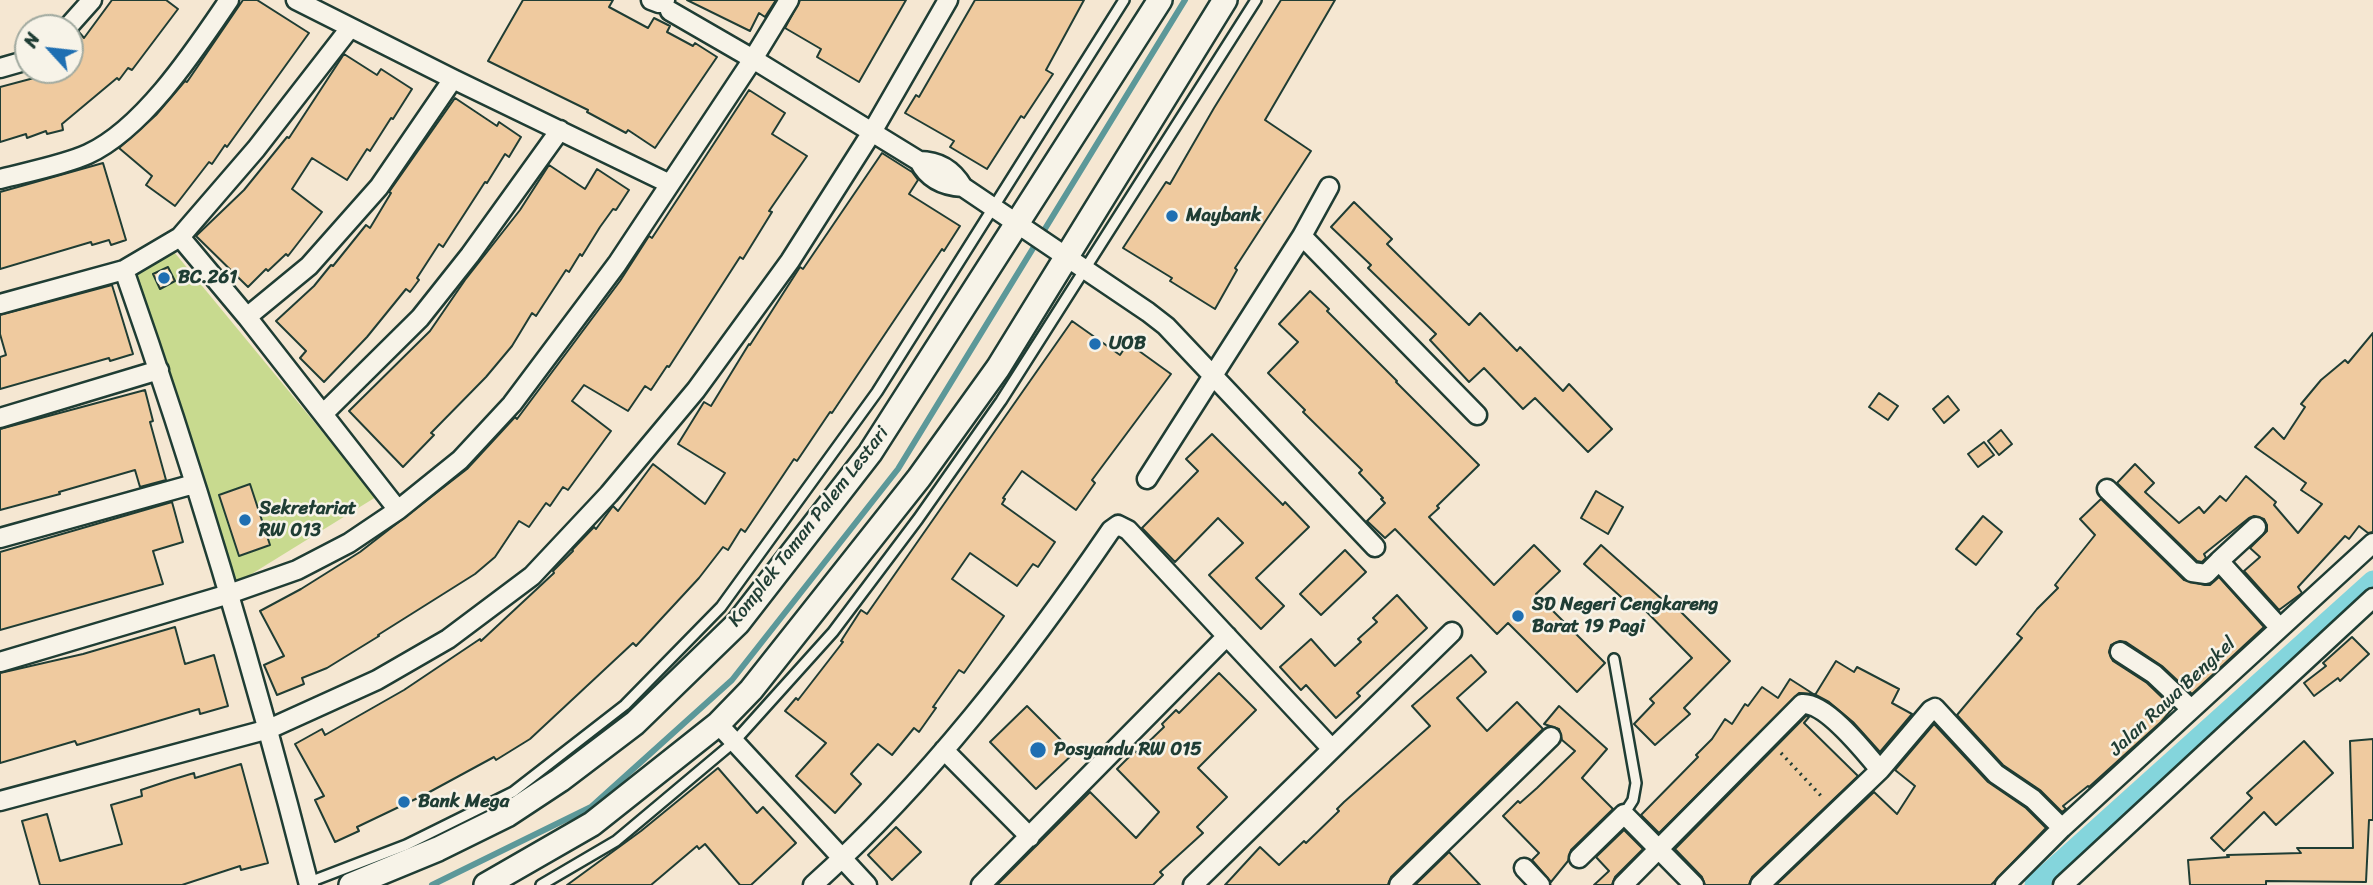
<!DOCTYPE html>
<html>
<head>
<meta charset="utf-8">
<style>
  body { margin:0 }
  #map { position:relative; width:2373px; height:885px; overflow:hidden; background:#f5e7d2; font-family:Sriracha,sans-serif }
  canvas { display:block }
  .north { position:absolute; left:14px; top:14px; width:70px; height:70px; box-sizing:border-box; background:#f7f3e8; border:2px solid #a1aaa0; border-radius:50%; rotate:297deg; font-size:19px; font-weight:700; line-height:28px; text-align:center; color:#1f3d34 }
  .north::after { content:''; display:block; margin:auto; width:24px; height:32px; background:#1f6fb2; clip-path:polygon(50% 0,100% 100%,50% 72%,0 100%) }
</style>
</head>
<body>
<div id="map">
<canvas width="2373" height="885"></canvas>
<div class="north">N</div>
</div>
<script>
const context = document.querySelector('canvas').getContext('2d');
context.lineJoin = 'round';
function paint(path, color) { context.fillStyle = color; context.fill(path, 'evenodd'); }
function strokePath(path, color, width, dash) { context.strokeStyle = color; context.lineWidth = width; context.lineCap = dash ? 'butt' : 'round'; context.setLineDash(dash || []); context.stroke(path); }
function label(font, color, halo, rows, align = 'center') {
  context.font = font + ' Sriracha,sans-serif'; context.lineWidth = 5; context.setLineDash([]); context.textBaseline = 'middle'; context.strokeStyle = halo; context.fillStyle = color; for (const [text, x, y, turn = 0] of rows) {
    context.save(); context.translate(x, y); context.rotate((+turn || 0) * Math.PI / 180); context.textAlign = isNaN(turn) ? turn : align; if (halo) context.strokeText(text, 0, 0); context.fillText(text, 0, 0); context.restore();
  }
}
const green = new Path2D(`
  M170 247 376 497 237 583 131 266Z`);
const stream = new Path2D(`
  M432 885 591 807 732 680 898 469 1185 0`);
const canal = new Path2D(`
  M2035 885 2373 581`);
const building = new Path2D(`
  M112 0H166L178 9 132 70 128 68 119 80 117 78 62 124 63 130 47 134 46 131 27 138 26 134 0 142V87L34 78 43 70H70V39L79 32 84 38Z
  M243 0H257L309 33 227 147 225 145 212 164 209 162 175 206 146 185 152 176 119 148 156 115 185 81 187 82Z
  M523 0H613L609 7 648 28 654 18 670 26 667 32 693 46 695 43 717 57 655 148 628 130 626 133 587 112 588 110 488 61Z
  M687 0H776L765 17 759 13 750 31Z
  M800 0H906L859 82 817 57 821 49 785 28Z
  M975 0H1084L1046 70 1053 74 1024 118 1021 116 987 169 950 147 954 141 905 113 916 95 919 97Z
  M1281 0H1335L1265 120 1311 151 1235 268 1237 270 1215 309 1170 281 1172 278 1123 248 1166 182 1170 184 1214 108Z
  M344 54 377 75 381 69 412 89 393 119 391 118 370 151 367 149 347 180 312 158 292 189 322 212 288 256 286 254 268 271 266 269 248 287 196 236 244 190 287 137 289 138Z
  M749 90 785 113 772 134 807 156 769 211 772 212 743 259 740 257 669 367 667 366 651 390 645 386 628 411 584 385 572 401 611 431 568 490 563 487 550 506 546 503 529 527 519 521 495 557 475 574 378 635 379 636 327 668 302 678 304 684 277 695 264 665 284 656 260 611 301 589 360 552 467 469 515 417 517 419 620 281 649 236 652 238Z
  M455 98 497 126 499 122 521 137 509 157 505 154 487 183 485 182 443 247 439 244 417 278 419 280 410 292 406 289 367 337 324 382 300 358 306 351 276 321 314 286 331 265 333 266 366 225 370 228 391 193 389 192Z
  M882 153 912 172 918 180 909 194 960 226 944 251 942 249 832 413 830 412 797 461 794 459 745 532 741 529 728 550 723 547 699 578 636 646 633 643 530 739 496 760 494 757 424 795 357 827 359 831 335 842 315 800 324 796 295 744 322 729 325 735 404 690 480 639 481 641 554 573 553 571 573 551 572 550 594 527 596 529 613 506 618 511 653 464 705 504 725 473 678 444 704 402 711 406 749 344 750 345 800 267 803 269Z
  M103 163 126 240 111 245 109 240 92 245 91 242 0 269V192Z
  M549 165 585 189 597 169 629 190 616 210 613 209 600 227 582 256 580 254 569 272 566 270 536 316 532 313 512 346 486 377 431 433 434 435 403 467 349 411 430 331 465 280 520 210Z
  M1354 202 1392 239 1387 244 1469 325 1480 313 1517 351 1520 347 1563 391 1569 384 1612 429 1588 452 1535 398 1523 409 1484 368 1469 382 1430 340 1436 334 1368 268 1371 265 1331 227Z
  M168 267 175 281 160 289 153 274Z
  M112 285 133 354 110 361 109 358 0 389V357L6 355 0 334V315Z
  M1310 291 1329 309 1327 311 1397 381 1396 382 1479 465 1437 506 1439 508 1429 517 1494 585 1534 545 1560 571 1536 594 1605 663 1577 692 1508 623 1497 634 1395 529 1385 538 1367 521 1385 503 1381 499 1383 498 1359 473 1362 470 1303 412 1305 410 1268 373 1298 342 1279 324Z
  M1072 321 1120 355 1128 343 1171 374 1092 480 1095 483 1076 510 1022 471 1003 498 1005 499 1002 504 1055 542 1038 567 1033 564 1017 586 970 553 952 579 1004 616 964 673 959 670 933 707 936 708 919 732 914 728 892 755 878 744 851 774 861 784 835 813 796 776 826 743 785 711 796 698 798 700 843 642 841 641 861 610 867 614Z
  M2373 333V532L2368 533 2359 526 2349 539 2345 536 2298 587 2302 593 2279 610 2244 571 2260 557 2250 548 2267 531V525L2264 519 2254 516 2249 518 2204 554 2206 558 2202 562 2197 561 2117 483 2135 464 2154 483 2145 492 2179 523 2199 507 2204 513 2220 496 2226 501 2246 476 2276 502 2274 505 2298 533 2322 504 2301 490 2306 483 2255 447 2273 428 2284 439 2305 407 2301 404 2321 380 2345 360 2348 363Z
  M145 390 153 421 150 422 166 480 140 487 135 470 59 492 60 494 0 510V429Z
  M1879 393 1898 406 1888 420 1869 407Z
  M1948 396 1959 410 1944 423 1933 409Z
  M2001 430 2012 444 1999 455 1988 441Z
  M1212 434 1283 505 1285 502 1309 527 1256 578 1284 606 1261 629 1209 575 1243 543 1218 518 1175 562 1142 528 1198 471 1186 459Z
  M1984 442 1994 455 1978 467 1968 454Z
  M250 484 270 545 239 556 219 495Z
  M1596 491 1623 507 1608 534 1581 518Z
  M2101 499 2184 580 2205 585H2210L2219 577 2264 627 2192 694 2162 666 2126 642 2120 641 2111 645 2109 652 2113 661 2147 683 2173 708 2161 722 2089 787 2088 786 2063 806 2066 809 2062 812 2040 790 2003 765 1957 715 2022 638 2017 634 2037 609 2058 588 2055 585 2095 535 2080 519Z
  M172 502 183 542 153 551 163 584 0 630V552Z
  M1983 516 2002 532 1976 565 1956 549Z
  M1601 545 1664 601 1667 598 1730 661 1684 708 1690 714 1655 745 1634 724 1654 703 1650 699 1692 658 1634 599 1629 604 1584 564Z
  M1345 550 1366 572 1321 615 1300 594Z
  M1397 595 1427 628 1357 693 1360 696 1336 718 1306 685 1301 690 1280 667 1311 639 1335 666 1361 642 1358 639 1377 622 1373 618Z
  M175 627 185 664 214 655 228 706 200 714 199 709 77 745 75 741 0 763V673L83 654Z
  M2352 637 2369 654 2340 681 2338 678 2314 696 2304 683 2326 666 2323 663Z
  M1471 655 1486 672 1457 698 1487 731 1517 702 1543 729 1391 877 1388 885H1225L1260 847 1279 865 1304 841 1306 843 1339 811 1337 809 1344 802 1430 726 1412 706Z
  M1836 661 1854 672 1857 667 1899 689 1892 703 1912 714 1880 752 1853 722 1829 702 1814 694 1799 693 1659 833 1641 815 1698 757 1696 755 1712 739 1725 719 1732 724 1745 704 1748 706 1762 687 1778 698 1790 679 1815 695Z
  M1219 673 1256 710 1198 768 1227 797 1197 827 1203 833 1160 872 1163 875 1153 885H997L1090 792 1136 838 1159 812 1117 769 1135 751 1137 753 1164 727 1162 724 1176 710 1179 713Z
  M1027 706 1074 753 1036 789 990 742Z
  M1559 706 1607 749 1582 778 1613 809 1571 850 1568 861 1551 882 1532 860 1539 853 1503 816 1518 801 1520 803 1537 788 1575 751 1562 740 1559 729 1544 724Z
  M1806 716 1809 717 1804 723 1858 776 1752 877 1749 885H1705L1702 877 1675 849Z
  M1934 724 1988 782 2026 808 2046 828 1994 882 1991 885H1776L1874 792 1897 814 1915 786 1895 770Z
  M2373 739V820H2369L2366 882 2266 881V885H2190L2188 860 2229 857 2227 855 2301 853 2297 848H2353L2350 741Z
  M2304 741 2333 773 2276 825 2264 812 2224 851 2211 838 2252 798 2247 793Z
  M241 764 268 863 241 870 240 866 182 885H40L22 821 47 814 60 861 122 844 111 805 142 796 141 790 171 780 194 773 195 778Z
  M718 768 757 813 763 807 796 843 751 885H740L705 844 699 849 697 846 651 885H567L641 831Z
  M896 827 921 852 892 880 868 855Z
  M1624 830 1643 849 1615 877 1612 885H1594L1609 871 1596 857Z
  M1449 852 1480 885H1415Z`);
const path = new Path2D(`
  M1781 753 1823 798`);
const service = new Path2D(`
  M1614 659 1636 783 1633 800 1624 814
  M307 883 406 845 513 792 625 705 721 607 877 392 1124 0
  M541 885 616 841 734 742 833 632 918 519 1001 401 1256 0`);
const minor = new Path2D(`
  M296 0 453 79 670 184
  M651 0 659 3 665 0
  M670 11 753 59 919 161C928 179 943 186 963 187
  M67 28 92 0
  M0 68 28 60
  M919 161C938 161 953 170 963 187L1148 312 1166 326 1375 547
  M0 179C27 172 64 165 88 154 144 128 195 50 229 0
  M1302 236 1477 415
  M180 237 247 317 398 510
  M124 270C195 472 256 677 309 885
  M0 304 124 270 180 237 256 149 350 28
  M247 317 309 266 379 187 453 79
  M323 414 420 318 470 255 560 130
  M0 418 159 370
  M1147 479 1302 236 1329 187
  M2107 489 2192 572 2206 574 2219 561 2279 627
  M0 538 194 484
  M2219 561 2256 527
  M2120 652 2154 674 2191 709
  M0 662 229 594 297 570 349 543 398 510 460 460 512 404 617 264 753 59 789 0
  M718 724 867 885
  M944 750 1030 837
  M1880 770 1931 710 1935 708 1996 774 2033 799 2062 828
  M0 801 269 729 377 680 448 639 532 576 609 494 696 390 790 261 872 132 948 0
  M1579 858 1624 814 1694 885
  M1524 868 1540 885
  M813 885C927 783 1025 656 1111 530L1118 525 1128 530 1332 749
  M981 885 1227 636
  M1193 885 1452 632
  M1399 885 1551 737
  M1623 885 1802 704C1826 702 1865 752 1880 770L1760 885
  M2005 885 2062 828 2373 543
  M2063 885 2373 598`);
const tertiary = new Path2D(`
  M351 885 438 849 507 815 560 780 635 723 738 623 870 453 1160 0
  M486 885 592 824 718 724 751 690 919 478 998 368 1225 0`);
const markers = [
  [1172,216,7,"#1f6fb2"],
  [164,278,7,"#1f6fb2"],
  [1095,344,7,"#1f6fb2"],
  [245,520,7,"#1f6fb2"],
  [1518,616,7,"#1f6fb2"],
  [1038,750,9,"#1f6fb2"],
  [404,802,7,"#1f6fb2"]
];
const poiNames = [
  ["Maybank",1186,216],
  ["BC.261",178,278],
  ["UOB",1109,344],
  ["Sekretariat",259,509],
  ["RW 013",259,531],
  ["SD Negeri Cengkareng",1532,605],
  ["Barat 19 Pagi",1532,627],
  ["Posyandu RW 015",1054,750],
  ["Bank Mega",418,802]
];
const streetNames = [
  ["Komplek Taman Palem Lestari",809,527,-52],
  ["Jalan Rawa Bengkel",2173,697,-43]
];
paint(green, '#c8da8f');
strokePath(stream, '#5c9899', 6);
strokePath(canal, '#84d5dc', 21);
paint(building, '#efca9f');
strokePath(building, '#1f3d34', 2);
strokePath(service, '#1f3d34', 14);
strokePath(minor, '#1f3d34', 23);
strokePath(tertiary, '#1f3d34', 28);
strokePath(path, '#1f3d34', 3.5, [2, 5]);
strokePath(service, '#f7f3e8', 9);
strokePath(minor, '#f7f3e8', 18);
strokePath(tertiary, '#f7f3e8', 23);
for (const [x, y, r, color] of markers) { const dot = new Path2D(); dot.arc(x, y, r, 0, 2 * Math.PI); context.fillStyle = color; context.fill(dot); strokePath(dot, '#f7f3e8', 2.5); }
label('bold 19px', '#1f3d34', '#f7f3e8', poiNames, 'left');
label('19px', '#1f3d34', '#f7f3e8', streetNames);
</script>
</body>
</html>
